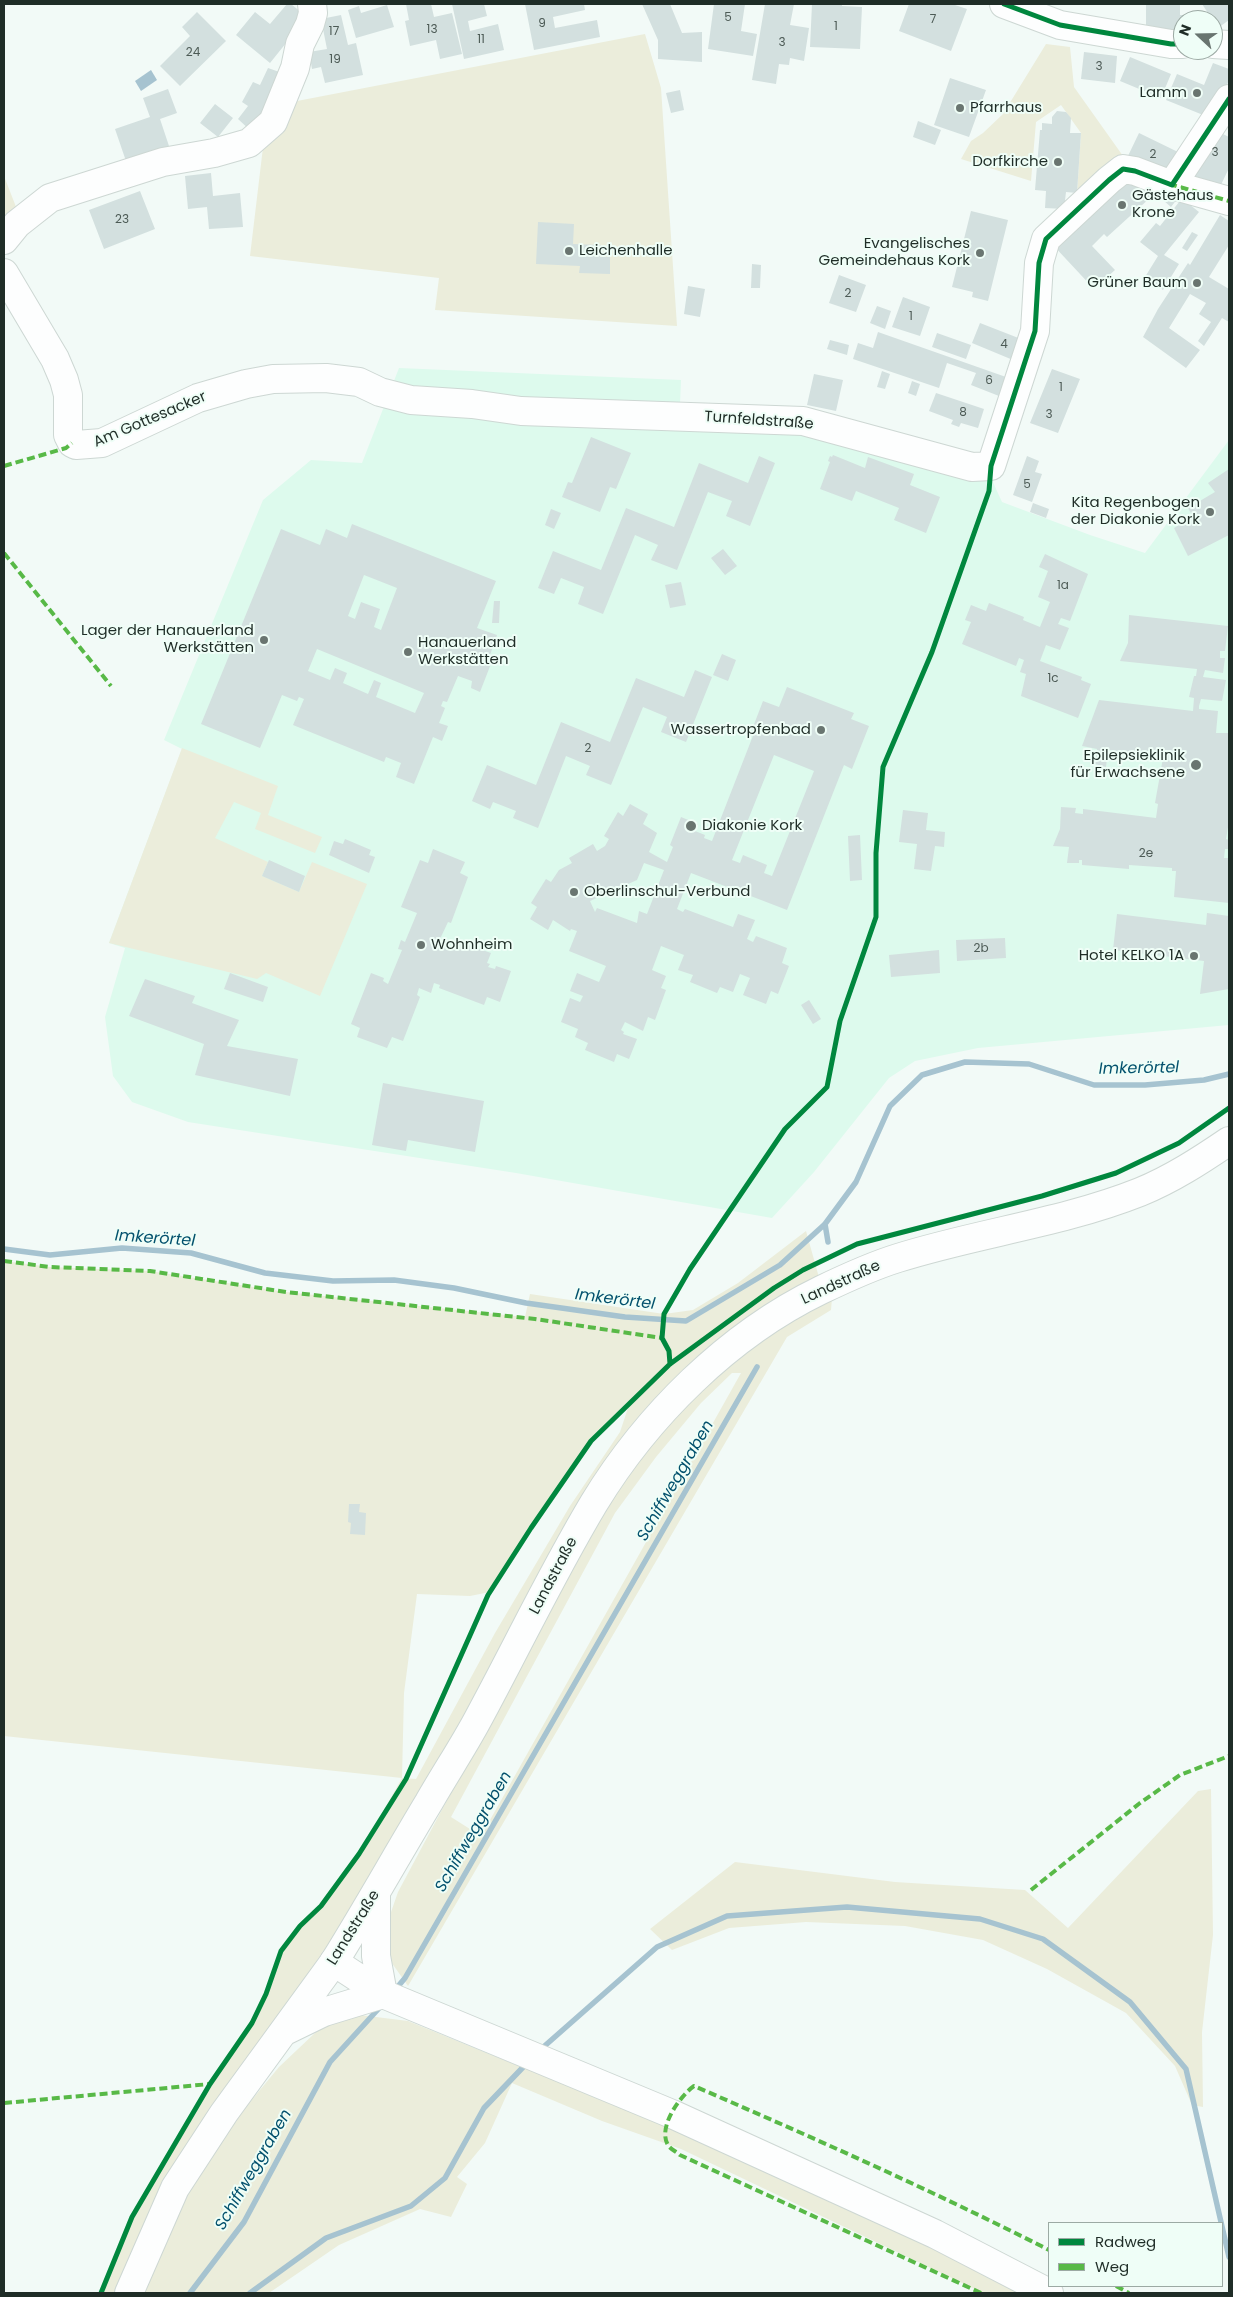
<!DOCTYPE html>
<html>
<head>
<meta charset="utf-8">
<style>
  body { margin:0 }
  #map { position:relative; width:1233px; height:2297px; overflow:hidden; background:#f2faf7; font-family:Poppins,sans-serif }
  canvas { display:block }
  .frame { position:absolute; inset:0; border:5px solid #1f2d27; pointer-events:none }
  .legend { position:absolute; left:1048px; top:2222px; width:175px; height:65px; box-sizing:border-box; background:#effef7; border:1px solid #9caaa4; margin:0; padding:6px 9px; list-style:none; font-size:15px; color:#1f2d27 }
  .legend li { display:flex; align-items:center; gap:10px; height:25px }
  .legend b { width:25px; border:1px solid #9caaa4 }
  .north { position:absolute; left:1173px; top:10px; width:50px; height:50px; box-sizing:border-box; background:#effef7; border:1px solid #9caaa4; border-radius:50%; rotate:291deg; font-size:14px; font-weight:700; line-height:20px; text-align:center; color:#1f2d27 }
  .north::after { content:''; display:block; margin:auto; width:18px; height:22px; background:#697570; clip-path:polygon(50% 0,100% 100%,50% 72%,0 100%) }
</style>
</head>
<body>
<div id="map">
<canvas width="1233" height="2297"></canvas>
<div class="frame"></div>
<ul class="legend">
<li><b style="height:6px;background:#00873e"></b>Radweg</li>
<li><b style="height:6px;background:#58b947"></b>Weg</li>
</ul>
<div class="north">N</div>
</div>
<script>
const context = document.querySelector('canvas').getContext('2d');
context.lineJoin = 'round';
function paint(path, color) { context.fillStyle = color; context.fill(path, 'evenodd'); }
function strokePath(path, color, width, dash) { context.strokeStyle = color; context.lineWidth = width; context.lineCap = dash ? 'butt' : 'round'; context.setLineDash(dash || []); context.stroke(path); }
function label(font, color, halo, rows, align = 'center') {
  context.font = font + ' Poppins,sans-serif'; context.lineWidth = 4; context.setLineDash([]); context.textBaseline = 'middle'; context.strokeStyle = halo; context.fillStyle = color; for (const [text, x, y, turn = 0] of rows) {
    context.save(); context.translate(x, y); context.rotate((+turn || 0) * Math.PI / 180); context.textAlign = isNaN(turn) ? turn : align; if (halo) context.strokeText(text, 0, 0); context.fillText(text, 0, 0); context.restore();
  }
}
const built = new Path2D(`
  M399 368 681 380 680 404 981 456 1002 502 1090 535 1145 553 1229 440V1025L978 1048 915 1061 889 1078 814 1172 772 1218 516 1173 188 1122 132 1102 113 1076 105 1017 125 948 109 943 182 749 164 740 263 500 311 460 362 463Z`);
const green = new Path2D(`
  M645 34 661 88 677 326 435 310 439 278 250 256 264 139 297 101Z
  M1046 44 1070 47 1074 87 1123 156 1077 193 1081 133 1061 105 1036 122 1031 181 961 159 971 141 983 133 1003 114Z
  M4 176 18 212 4 229Z
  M182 748 278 786 268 815 322 837 315 853 255 829 261 813 234 802 215 838 268 862 262 876 299 892 312 862 367 884 320 996 266 973 257 979 109 943Z
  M806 1231 820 1281 716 1348 518 1621 359 1900 226 2093 120 2293H101L132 2217 210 2084 252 2023 266 1994 281 1951 300 1926 321 1906 359 1854 402 1778 4 1736V1261L50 1267 150 1271 286 1292 525 1317 530 1294 664 1314 693 1310 738 1283ZM629 1405 620 1432 570 1506 495 1633 416 1779 402 1778 404 1693 417 1594 470 1596 490 1592 591 1441Z
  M832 1298 831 1310 787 1337 408 1986 389 1959 390 1915 398 1892 603 1508 684 1403 756 1343ZM732 1373H741L481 1836 451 1817 615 1513 656 1457 701 1403Z
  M1211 1789 1213 1935 1202 2032 1203 2107 1192 2105 1175 2066 1126 2013 1047 1969 983 1940 905 1926 806 1922 729 1928 672 1950 650 1929 735 1862 895 1882 1025 1890 1068 1928 1198 1791Z
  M360 2015 408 2021 785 2174 1027 2293H983L681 2149 602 2121 512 2083 485 2143 457 2177 467 2184 451 2217 420 2209 339 2245 269 2293H143L188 2192 245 2108 279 2067 316 2032 328 2024Z`);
const water = new Path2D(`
  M151 70 157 80 141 91 135 81Z`);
const stream = new Path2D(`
  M825 1224 828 1242
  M4 1249 50 1255 122 1248 191 1253 265 1273 333 1281 394 1280 454 1288 526 1303 625 1317 686 1321 780 1265 825 1224 856 1182 890 1106 922 1075 965 1062 1029 1064 1094 1085H1145L1204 1080 1229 1074
  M395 1990 405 1978 757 1367
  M540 2050 657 1947 727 1916 847 1907 980 1919 1043 1939 1130 2002 1186 2069 1229 2257
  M190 2293 244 2222 330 2062 381 2006
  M250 2293 326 2238 411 2206 445 2178 484 2108 528 2062`);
const building = new Path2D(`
  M287 4H291L307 17 270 63 236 35 255 12 270 24Z
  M406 4H431L434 17 452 13 462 54 440 59 436 40 410 46 405 21 409 20Z
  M452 4H484L487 16 468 21 470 31 498 24 504 50 464 59Z
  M525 4H584L585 10 553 17 555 28 597 20 600 37 534 50Z
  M642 4H670L682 33 702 32V62L658 59V40Z
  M714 4H745L741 31 757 34 753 56 708 49Z
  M765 4H794L790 25 809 28 804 61 790 58 789 65 779 64 776 84 752 80Z
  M812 4H842V6L862 7 860 49 810 47Z
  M909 4H952L967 9 951 51 899 31Z
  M1146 4H1180V15H1195V20H1183V33H1146Z
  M1202 4H1229V20L1218 28Z
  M387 5 394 27 356 38 348 10 359 6 361 13Z
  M197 12 226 41 180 86 160 66 190 36 182 27Z
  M341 15 348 45 356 43 363 75 325 83 321 67 312 69 309 52 327 49 321 19Z
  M1084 52 1117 56 1115 83 1081 79Z
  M1130 57 1171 74 1161 98 1120 81Z
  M1213 63 1229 69V80L1213 119 1166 100 1177 74 1204 85Z
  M268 68 288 75 252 132 238 119 248 106 242 102 253 82 260 85Z
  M950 78 986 90 969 137 934 125Z
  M168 89 177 113 160 119 170 149 127 164 115 129 150 117 143 98Z
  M680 90 684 110 671 113 666 93Z
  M215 104 233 118 218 137 200 123Z
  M1057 111 1066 112 1071 118 1070 133H1081L1077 193 1066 192 1064 209 1045 208 1046 191 1035 190 1040 130H1042V123L1052 124V117Z
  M918 121 941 130 935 145 913 137Z
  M1211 128 1229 137V168L1219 189 1189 176Z
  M1139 133 1178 152 1167 176 1127 158Z
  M211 173 213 196 240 193 243 227 209 229 207 207 188 209 185 176Z
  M1132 177 1151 197 1107 237 1104 234 1092 246 1115 270 1094 289 1052 244Z
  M1175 188 1181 194 1171 207 1164 201Z
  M140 191 155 229 104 249 89 210Z
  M1187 192 1194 198 1189 204 1199 212 1164 255 1179 264 1163 290 1145 277 1158 256 1140 242 1156 223 1160 226Z
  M971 211 1008 220 988 301 972 297 973 292 952 287Z
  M1220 215 1229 221V245L1209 277 1229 289V322L1222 318 1204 346 1198 341 1211 322 1199 314 1206 303 1190 294 1169 328 1200 350 1186 368 1143 337 1158 309 1188 263 1190 265Z
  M538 222 574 224 573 244 601 245 600 257H610V274L579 273 580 266 536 264Z
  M1192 232 1198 235 1187 251 1182 248Z
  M752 264 761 265 760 288H751Z
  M839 275 866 285 856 312 829 303Z
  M688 286 705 289 700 317 684 314Z
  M903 297 930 307 920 336 892 327Z
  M877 306 891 311 885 329 870 323Z
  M980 323 1021 339 1013 360 972 343Z
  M878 332 1006 377 999 396 971 385 976 373 947 363 939 388 853 359 858 343 873 348Z
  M937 333 971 345 966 359 932 347Z
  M830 340 849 345 847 355 827 349Z
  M1052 369 1080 379 1058 433 1030 423Z
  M882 371 890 374 885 389 877 387Z
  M814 374 843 380 836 411 807 405Z
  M912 381 920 384 916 396 908 393Z
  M936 393 984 409 978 428 961 423 959 427 951 424 953 420 929 411Z
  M591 437 631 453 616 489 610 487 600 512 562 497 568 482 572 483Z
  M833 455 865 468 868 457 914 474 910 485 940 497 926 533 894 520 899 508 856 491 852 501 820 489 830 462 828 461 830 456 832 457Z
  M759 456 775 463 750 526 726 516 732 501 708 492 677 570 651 560 658 545 635 535 603 614 578 604 584 587 561 578 554 594 538 588 553 551 601 570 626 508 674 527 699 463 748 483Z
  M1027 456 1039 461 1035 472 1042 474 1032 502 1013 495Z
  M1229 469V535L1188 556 1174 528 1193 517 1188 508 1215 492 1208 483Z
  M1033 503 1049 509 1046 518 1030 512Z
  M551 509 561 513 554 529 545 525Z
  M352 524 496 581 477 628 497 635 490 655 494 656 480 692 471 688 472 681 458 676 447 702 443 701 441 706 445 708 439 723 448 726 442 741 433 737 414 784 396 777 401 763 386 757 384 762 293 725 304 699 299 697 297 701 282 695 260 748 201 724 281 529 320 545 326 529 347 538ZM364 575 397 588 381 630 374 627 380 609 361 602 355 619 348 616ZM317 649 424 693 415 713 376 697 381 683 374 680 368 694 343 683 347 673 335 668 330 680 308 671Z
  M723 549 737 566 725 575 711 558Z
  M1045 554 1088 574 1070 621 1061 618 1058 624 1069 628 1060 650 1046 645 1040 661 1082 677 1081 680 1091 684 1078 718 1021 696 1026 674 1020 672 1024 660 1019 658 1016 666 962 644 971 622 965 620 971 605 986 611 989 603 1024 617 1023 620 1040 627 1050 602 1038 597 1048 571 1039 567Z
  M681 582 686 605 670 608 665 585Z
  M494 601H500L499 623H492Z
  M1129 615 1228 626 1225 651H1220V658H1225L1223 673 1205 670 1203 677 1226 680 1222 701 1201 699 1199 706V709L1218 711 1216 733H1229V821L1226 839 1229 840V849H1225L1224 858H1229V903L1174 897 1176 871H1172V868L1129 865V869L1082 865V860H1079V863H1067L1069 847 1053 846 1060 829 1061 807 1076 808 1075 813 1083 814V809L1156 818 1158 804 1155 803 1163 758 1108 750 1106 767 1095 764 1097 749 1082 746 1099 700 1193 711 1194 698 1189 697 1194 676H1196L1197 669 1120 661 1128 643Z
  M722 654 736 660 728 681 713 675Z
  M695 670 712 677 686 742 661 732 667 717 643 707 611 785 586 775 590 766 566 756 538 828 513 818 516 811 493 802 490 809 472 801 487 765 536 785 561 722 610 742 636 678 684 697Z
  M787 687 854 713 851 719 869 726 852 769 844 765 787 910 691 873 677 909 683 912 685 909 733 927 738 914 755 920 747 939 753 942 756 936 787 948 782 963 789 966 778 994 771 991 766 1004 743 995 750 978 740 974 733 992 720 987 717 993 690 982 693 975 678 970 684 955 661 946 652 970 666 976 661 988 666 990 655 1020 648 1017 643 1031 625 1022 621 1030 624 1032 623 1034 637 1039 629 1059 617 1054 614 1062 585 1050 588 1043 575 1037 578 1029 561 1022 570 998 580 1002 583 996 570 991 577 973 599 982 606 966 569 951 577 931 571 929 570 931 553 920 548 930 530 919 537 907 531 903 546 879 551 882 559 870 572 863 569 858 593 844 597 851 605 846 609 839 604 836 618 812 623 816 630 804 648 814 643 824 657 833 649 852 667 862 673 847 670 845 681 817 698 824 695 831 705 835 704 838 712 841 756 728 753 727 763 701 779 707ZM774 755 814 771 772 876 764 873 767 865 743 855 740 863 732 860ZM644 863 664 870 647 914 639 911 637 923 597 908 595 912 590 901 637 880Z
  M903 810 928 813 926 830 945 832 944 847 935 846 931 871 914 869 917 844 899 842Z
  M860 835 862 880 850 881 848 836Z
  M345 839 371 850 369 855 375 857 369 873 329 855 334 841 343 844Z
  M433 849 465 862 460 873 468 877 451 923 448 922 440 939 446 950 454 949 457 941 491 953 487 963 490 964 488 967 495 969 496 966 511 971 500 1002 487 997 484 1005 439 988 440 985 434 983 431 993 419 988 417 995 420 997 403 1041 392 1037 387 1048 357 1037 360 1028 351 1024 371 973 384 978 383 981 388 984 402 950 398 949 401 940 405 942 417 913 401 907 420 860 428 863Z
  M269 860 305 876 299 892 262 876Z
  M1207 913 1229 916V989L1200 994 1204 961 1113 950 1117 914 1206 925Z
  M1005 938 1006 958 957 961 956 940Z
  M939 950 940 973 891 977 889 955Z
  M230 973 268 987 263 1002 224 989Z
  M145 979 195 996 192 1003 239 1020 227 1046 298 1059 290 1096 195 1075 204 1044 129 1016Z
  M809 1000 821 1019 813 1024 801 1005Z
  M383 1083 484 1101 475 1152 408 1140 406 1151 372 1145Z
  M349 1504H360L359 1512 366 1513 365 1535 350 1534 351 1523 348 1522Z`);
const minor = new Path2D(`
  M1004 4 1060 25 1171 44H1183
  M1213 44 1229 45
  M1172 185 1229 99
  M4 240 17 224 50 198 163 162 214 153 249 143 273 122 295 68 300 44 310 24 313 13 312 4
  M4 273 55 359 64 380 68 395V435L72 443 76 445 102 443 198 398 246 384 273 379 326 378 359 382 380 392 411 400 472 404 521 411 803 421 972 467 991 466 1035 331 1039 263 1046 239 1109 180 1123 169 1135 171 1172 185 1229 201
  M285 2031 324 2012 383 1994
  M129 2293 175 2188 224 2113 334 1962`);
const major = new Path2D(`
  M334 1962C367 1909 397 1855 429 1802 445 1774 463 1747 478 1719 517 1647 552 1573 594 1503 647 1416 728 1335 821 1290 846 1278 872 1266 898 1258 977 1233 1062 1223 1140 1192 1172 1179 1201 1160 1229 1141`);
const highway = new Path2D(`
  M376 1895V1956L383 1994
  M334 1962 383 1994 672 2114 935 2234 1049 2293`);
const quiet = new Path2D(`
  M1169 184 1229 201
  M4 466 66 448 72 443
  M4 553 111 686
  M4 1261 50 1267 150 1271 286 1292 535 1319 662 1338
  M1031 1890 1140 1803 1180 1775 1229 1756
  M4 2103 210 2084
  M1116 2286 1129 2293
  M981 2293 680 2155C677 2152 670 2149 668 2145 657 2127 681 2095 694 2086 814 2138 933 2191 1049 2250`);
const cycleway = new Path2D(`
  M1004 4 1060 25 1171 44H1183
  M670 1364 669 1351 662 1338 664 1314 690 1269 785 1129 827 1087 840 1021 876 917V853L883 767 932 652 989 491 991 466 1035 331 1039 263 1046 239 1109 180 1123 169 1135 171 1172 185 1229 99
  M101 2293 132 2217 210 2084 252 2023 266 1994 281 1951 300 1926 321 1906 359 1854 406 1779 488 1595 531 1528 591 1441 670 1364 774 1288 803 1270 857 1244 1042 1196 1116 1173 1179 1143 1229 1108`);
const markers = [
  [1197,93,5,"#697570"],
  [960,108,5,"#697570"],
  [1058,162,5,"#697570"],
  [1122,205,5,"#697570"],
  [569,251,5,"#697570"],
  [980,253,5,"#697570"],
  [1197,283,5,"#697570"],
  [1210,512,5,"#697570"],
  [264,640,5,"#697570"],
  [408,652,5,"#697570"],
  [821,730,5,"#697570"],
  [1196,765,6,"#697570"],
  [691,826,6,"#697570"],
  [574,892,5,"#697570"],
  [421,945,5,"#697570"],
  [1194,956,5,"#697570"]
];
const numberNames = [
  ["5",728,18],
  ["7",933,20],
  ["9",542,24],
  ["1",836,27],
  ["13",432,30],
  ["17",334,32],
  ["11",481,40],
  ["3",782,43],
  ["24",193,53],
  ["19",335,60],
  ["3",1099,67],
  ["3",1215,153],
  ["2",1153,155],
  ["23",122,220],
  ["2",848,294],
  ["1",911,317],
  ["4",1004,345],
  ["6",989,381],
  ["1",1061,388],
  ["8",963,413],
  ["3",1049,415],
  ["5",1027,485],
  ["1a",1063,586],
  ["1c",1053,679],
  ["2",588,749],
  ["2e",1146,854],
  ["2b",981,949]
];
const poiNames = [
  ["Lamm",1187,93],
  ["Pfarrhaus",970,108,"left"],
  ["Dorfkirche",1048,162],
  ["Gästehaus",1132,196,"left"],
  ["Krone",1132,213,"left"],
  ["Evangelisches",970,244],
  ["Gemeindehaus Kork",970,261],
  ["Leichenhalle",579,251,"left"],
  ["Grüner Baum",1187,283],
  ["Kita Regenbogen",1200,503],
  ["der Diakonie Kork",1200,520],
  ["Lager der Hanauerland",254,631],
  ["Werkstätten",254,648],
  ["Hanauerland",418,643,"left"],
  ["Werkstätten",418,660,"left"],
  ["Wassertropfenbad",811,730],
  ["Epilepsieklinik",1185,756],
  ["für Erwachsene",1185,773],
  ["Diakonie Kork",702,826,"left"],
  ["Oberlinschul-Verbund",584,892,"left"],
  ["Wohnheim",431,945,"left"],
  ["Hotel KELKO 1A",1184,956]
];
const streetNames = [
  ["Am Gottesacker",150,420,-23],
  ["Turnfeldstraße",759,421,4],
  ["Landstraße",841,1283,-25],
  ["Landstraße",554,1576,-62],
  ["Landstraße",354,1928,-58]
];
const waterNames = [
  ["Imkerörtel",1139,1069,-1],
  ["Imkerörtel",155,1239,4],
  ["Imkerörtel",615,1300,7],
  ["Schiffweggraben",676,1481,-60],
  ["Schiffweggraben",474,1832,-60],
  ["Schiffweggraben",254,2170,-60]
];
paint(built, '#ddfaed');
paint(green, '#ebeddb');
paint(water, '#a6c3d0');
strokePath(stream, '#a6c3d0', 5.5);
paint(building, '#d3e0df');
strokePath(minor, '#cdd7d3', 30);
strokePath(major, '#cdd7d3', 30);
strokePath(highway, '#cdd7d3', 30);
strokePath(minor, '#fdfefe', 28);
strokePath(major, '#fdfefe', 28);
strokePath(highway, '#fdfefe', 28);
strokePath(quiet, '#58b947', 4, [8, 4]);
strokePath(cycleway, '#00873e', 5);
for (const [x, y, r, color] of markers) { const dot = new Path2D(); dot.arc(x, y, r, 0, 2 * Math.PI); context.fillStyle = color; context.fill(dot); strokePath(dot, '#effef7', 2); }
label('12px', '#4c5a55', null, numberNames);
label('15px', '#1f2d27', '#effef7', poiNames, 'right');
label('15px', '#1f2d27', '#effef7', streetNames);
label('italic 16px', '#03516d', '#effef7', waterNames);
</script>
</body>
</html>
